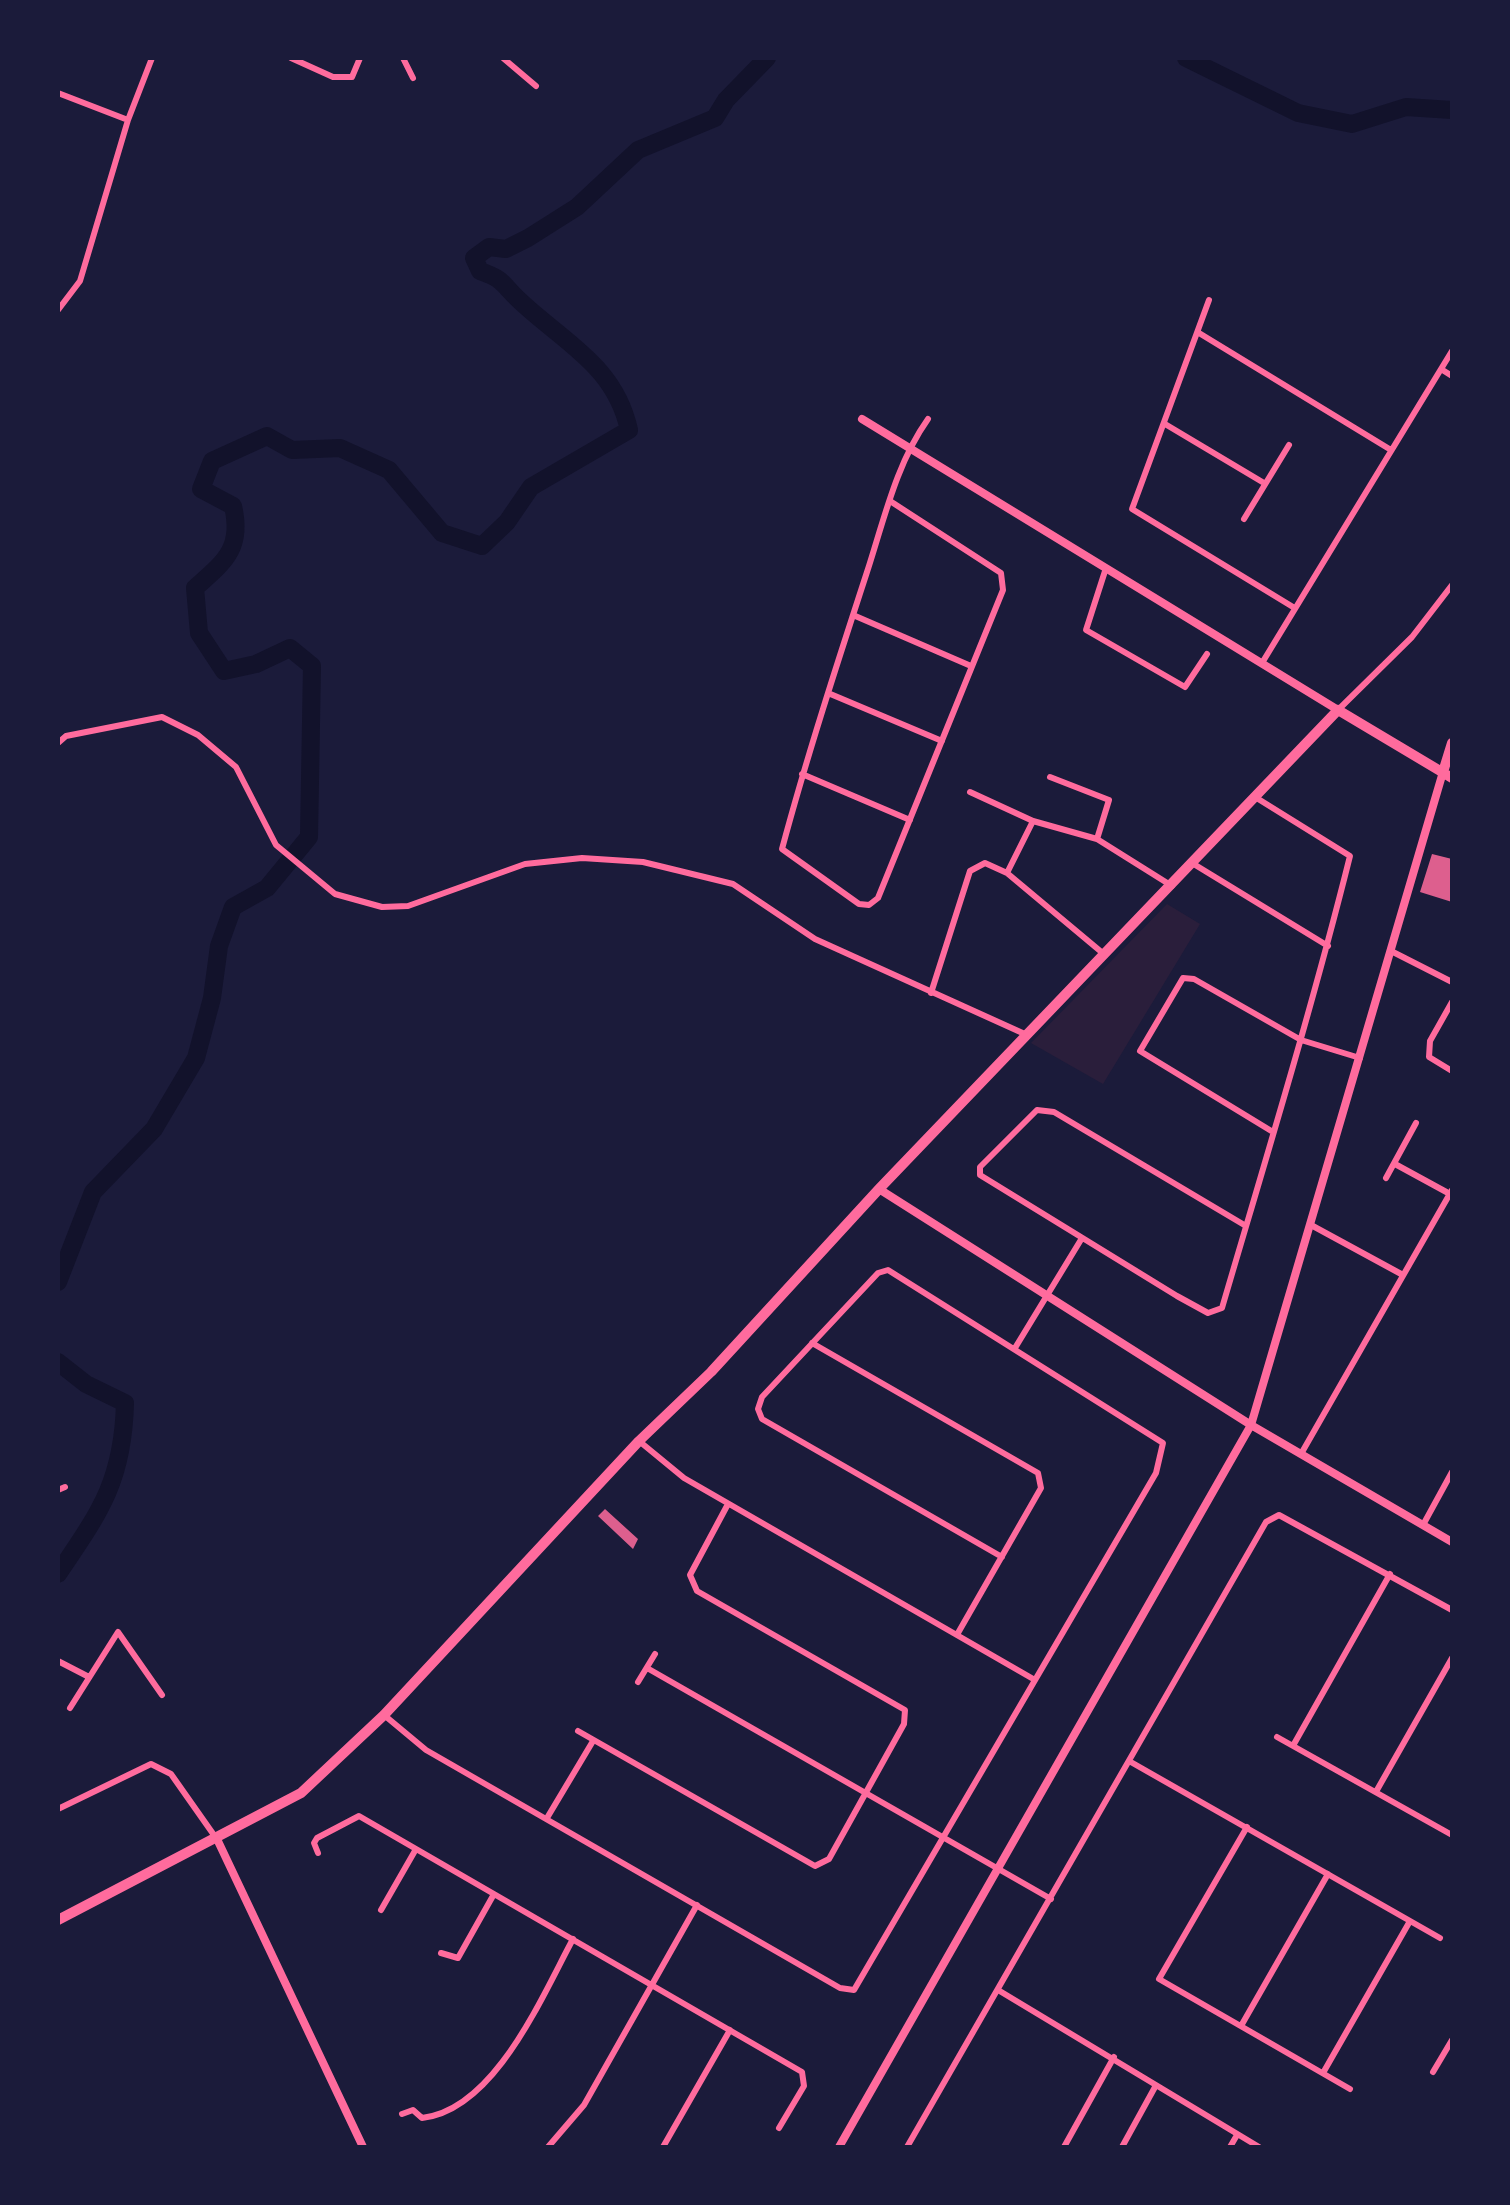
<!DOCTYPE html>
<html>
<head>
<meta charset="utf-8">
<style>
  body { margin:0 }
  #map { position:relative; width:1510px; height:2205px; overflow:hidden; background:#1b1b3a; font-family:"Times New Roman",serif }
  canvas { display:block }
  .frame { position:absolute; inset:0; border:60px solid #1b1b3a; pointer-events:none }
</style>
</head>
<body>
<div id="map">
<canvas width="1510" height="2205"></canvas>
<div class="frame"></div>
</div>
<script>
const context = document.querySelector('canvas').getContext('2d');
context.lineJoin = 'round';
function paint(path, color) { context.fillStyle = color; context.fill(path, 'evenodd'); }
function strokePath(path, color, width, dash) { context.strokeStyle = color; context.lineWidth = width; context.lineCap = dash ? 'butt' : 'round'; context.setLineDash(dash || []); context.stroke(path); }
const green = new Path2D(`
  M1167 904 1200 924 1103 1084 1031 1043Z`);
const river = new Path2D(`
  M1186 58 1298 113 1352 124 1406 107 1452 110
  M58 1282 93 1192 154 1129 196 1058 212 998 219 946 233 907 267 888 309 837 312 666 290 648 256 664 224 671 199 633 195 588C224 562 243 549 233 506L201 489 212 461 267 436 292 450 340 448 389 470 442 533 482 546 507 522 531 487 629 430C615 365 563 342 519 300 501 283 505 280 480 271L474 258 489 247 506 249 528 238 577 207 638 150 715 118 726 100 767 58
  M58 1362 86 1384 125 1403C123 1481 100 1512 58 1574`);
const building = new Path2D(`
  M1432 854 1452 859V902L1420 892Z
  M605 1509 638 1539 633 1549 598 1516Z`);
const minor = new Path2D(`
  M291 58 333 77H352L360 58
  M403 58 413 78
  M503 58 536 86
  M58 93 128 120
  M1209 300 1132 509 1293 607
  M58 310 80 281 128 120 152 58
  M1199 333 1391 450
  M1441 369 1452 376
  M1165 424 1264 483
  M890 501 1001 573 1003 590 878 898 869 905 859 904 782 849C807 756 837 664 867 572 884 520 896 464 928 419
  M1244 519 1289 445
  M1106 568 1086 630 1185 687 1207 654
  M853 615 971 666
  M1262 663 1452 351
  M828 693 942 741
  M1338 710 1412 637 1452 585
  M58 743 66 736 162 717 198 735 236 767 276 845 335 894 382 907 408 906 525 864 582 858 643 862 733 884 815 939 1027 1035
  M802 774 910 820
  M1050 777 1109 800 1097 839
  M970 792 1033 821 1097 839 1172 886
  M1192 863 1328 946
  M1007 873 1033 821
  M1391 951 1452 982
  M931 993 970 871 985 863 1007 873 1105 955
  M1452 1002 1430 1041 1429 1057 1452 1071
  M1273 1132 1140 1051 1183 978 1194 979 1301 1040 1360 1058
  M1395 1164 1450 1194
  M1386 1178 1416 1123
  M1311 1225 1403 1275
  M1246 1226 1054 1112 1037 1110 980 1167V1175L1177 1296 1208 1313 1222 1308C1266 1158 1312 1008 1350 856L1255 797
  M812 1343 1038 1473 1041 1488 958 1633
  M1015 1348 1082 1238
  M639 1441 684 1478 1035 1680
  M1301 1454 1452 1190
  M58 1490 65 1487
  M1423 1525 1452 1472
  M58 1661 89 1677
  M647 1668 1051 1899
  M638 1682 655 1654
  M70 1708 118 1632 162 1695
  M384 1715 426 1750 840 1988 854 1990 1156 1473 1163 1443 888 1270 878 1273 762 1397 758 1409 762 1419 1002 1557
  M578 1731 815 1866 829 1859 904 1724 905 1710 697 1591 690 1575 728 1504
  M1277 1737 1452 1835
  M1294 1744 1390 1574
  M1129 1761 1440 1938
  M1377 1790 1452 1658
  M58 1809 151 1764 171 1774 216 1838
  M547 1818 593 1741
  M1247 1827 1159 1979 1350 2089
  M318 1853 314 1843 317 1838 359 1816 802 2072 804 2086 779 2128
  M381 1910 416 1849
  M441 1953 458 1958 494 1894
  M998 1990 1259 2147
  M1241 2026 1328 1874
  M1433 2072 1452 2040
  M1323 2073 1410 1921
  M402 2114 413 2110 422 2118C495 2110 542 1996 573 1939
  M548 2147 584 2105 697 1905
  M663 2147 730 2030
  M907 2147 1266 1522 1279 1515 1452 1610
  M1064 2147 1114 2057
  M1122 2147 1155 2087
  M1230 2147 1237 2135`);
const tertiary = new Path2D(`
  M862 419 1338 710
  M879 1189 1251 1425 1452 1542
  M217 1839 363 2147
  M839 2147 1251 1425 1443 772`);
const primary = new Path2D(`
  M1443 772 1452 743
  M58 1920 301 1793 384 1715 639 1441 711 1372 879 1189 1338 710 1452 778`);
paint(green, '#2a1e3b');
strokePath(river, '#12122b', 18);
paint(building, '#dd5f8e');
strokePath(minor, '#ff6b9d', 6);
strokePath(tertiary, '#ff6b9d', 8);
strokePath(primary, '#ff6b9d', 10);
</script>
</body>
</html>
